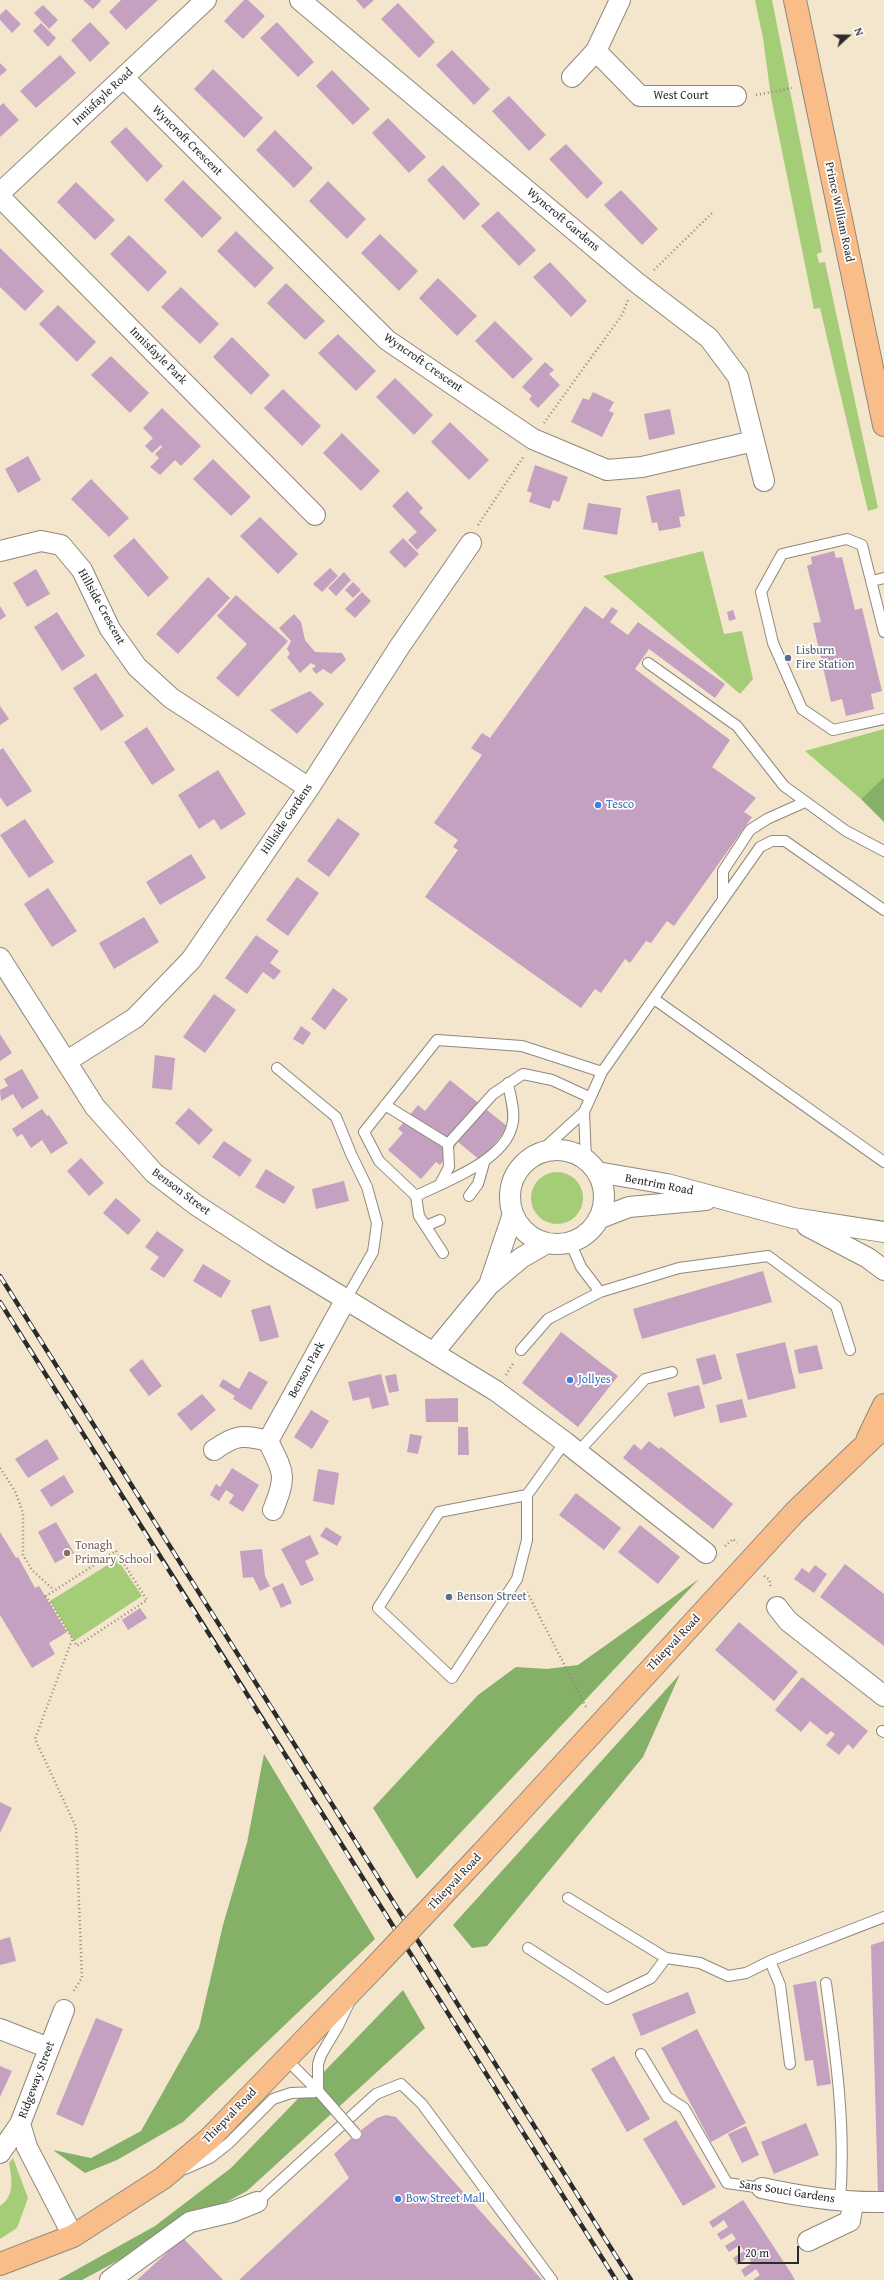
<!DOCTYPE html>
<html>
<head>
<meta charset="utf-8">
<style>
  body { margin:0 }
  #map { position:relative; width:884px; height:2280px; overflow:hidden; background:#f4e5cd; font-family:"Gentium Book Plus",serif }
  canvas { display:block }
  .north { position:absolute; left:828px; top:16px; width:40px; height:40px; -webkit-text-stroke:3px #fff; paint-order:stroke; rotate:69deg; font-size:11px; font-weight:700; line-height:16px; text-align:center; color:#2b2b2b }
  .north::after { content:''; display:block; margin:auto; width:14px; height:18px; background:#2b2b2b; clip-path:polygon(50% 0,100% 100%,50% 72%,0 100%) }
  .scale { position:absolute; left:738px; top:2246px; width:61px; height:18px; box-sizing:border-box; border:2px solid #2b2b2b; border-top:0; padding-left:5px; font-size:12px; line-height:14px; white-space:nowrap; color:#2b2b2b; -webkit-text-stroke:3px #fff; paint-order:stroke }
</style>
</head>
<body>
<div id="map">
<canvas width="884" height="2280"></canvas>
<div class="north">N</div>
<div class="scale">20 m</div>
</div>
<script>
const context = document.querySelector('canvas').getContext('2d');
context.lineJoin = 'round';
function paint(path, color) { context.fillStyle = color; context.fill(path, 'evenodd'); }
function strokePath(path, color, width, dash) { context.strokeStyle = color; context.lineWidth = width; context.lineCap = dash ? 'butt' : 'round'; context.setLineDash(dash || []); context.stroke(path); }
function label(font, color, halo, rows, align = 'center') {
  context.font = font + ' "Gentium Book Plus",serif'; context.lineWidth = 3.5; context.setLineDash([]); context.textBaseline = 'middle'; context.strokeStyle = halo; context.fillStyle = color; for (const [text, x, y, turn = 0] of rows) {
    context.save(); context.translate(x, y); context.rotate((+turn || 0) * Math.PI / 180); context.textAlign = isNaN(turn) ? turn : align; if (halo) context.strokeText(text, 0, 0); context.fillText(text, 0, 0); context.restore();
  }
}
const green = new Path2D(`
  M755 0H772L822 252 817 254 819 263 825 262 878 508 868 511 820 308 814 309 771 97 763 38Z
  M703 551 724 634 742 631 753 679 740 694 603 576Z
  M884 729V777L861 799 805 751Z
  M531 1198a26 26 0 1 1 52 0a26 26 0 1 1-52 0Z
  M117 1559 142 1596 74 1641 50 1601Z
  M13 2158 28 2198 17 2228 0 2239V2206C15 2196 12 2179 9 2163Z`);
const forest = new Path2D(`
  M884 777V822L861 799Z
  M699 1579 417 1879 373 1808 478 1695 516 1667 547 1669 578 1665Z
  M680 1674 643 1757 487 1946 472 1948 453 1925Z
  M264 1754 375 1939 183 2122 117 2160 85 2173 53 2150 91 2158 141 2131 199 2028 223 1925 247 1843Z
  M403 1990 425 2028 247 2191 82 2280H58L155 2226 231 2168Z`);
const building = new Path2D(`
  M83 0H100L101 1 93 9Z
  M121 0H158L126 30 109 12Z
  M244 0H248L265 16 243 39 224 21Z
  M356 0H374L364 9Z
  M398 3 435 42 419 58 381 19Z
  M43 5 58 20 49 29 34 13Z
  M6 9 21 24 12 33 0 20V15Z
  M90 22 110 43 90 62 71 40Z
  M277 22 314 62 298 77 260 38Z
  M41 23 56 38 48 47 33 31Z
  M452 50 490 89 474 105 436 65Z
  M60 55 76 73 36 108 20 91Z
  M0 63 7 70 0 76Z
  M213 69 263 118 244 138 194 89Z
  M332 70 370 109 353 125 316 86Z
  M509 96 546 135 529 151 492 111Z
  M3 103 19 120 0 137V106Z
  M388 118 426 157 409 173 372 133Z
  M126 127 163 166 147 182 110 142Z
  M275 130 313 168 294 188 256 150Z
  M566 144 603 183 587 199 549 159Z
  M443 165 480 204 464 220 427 180Z
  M183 180 222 218 202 238 164 200Z
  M328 181 366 219 347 239 309 201Z
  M76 182 115 220 95 240 57 202Z
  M621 190 658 229 642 245 604 205Z
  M498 211 536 250 519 266 481 226Z
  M236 231 274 268 255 288 217 251Z
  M380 234 418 271 399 291 361 253Z
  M129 235 167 272 148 292 110 254Z
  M0 248 44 291 25 311 0 287Z
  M550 262 587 301 571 317 533 277Z
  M438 278 477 316 457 336 419 298Z
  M286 283 325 321 305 340 267 303Z
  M181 287 219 324 200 344 161 307Z
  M58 305 96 342 77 362 39 324Z
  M495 321 533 359 513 379 475 341Z
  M338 334 376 371 356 391 318 353Z
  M232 337 270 375 251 395 213 357Z
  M111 356 149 393 130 413 91 375Z
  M545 362 554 370 549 374 560 385 538 408 529 399 532 396 522 387Z
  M395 378 433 415 414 435 376 397Z
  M283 389 321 426 302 446 264 408Z
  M593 392 614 402 609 411 614 413 602 437 571 422 583 398 589 400Z
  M162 408 201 446 181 466 175 460 160 475 150 467 159 458 155 454 162 447 161 445 152 453 145 446 153 438 143 428Z
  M670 409 675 434 649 440 644 414Z
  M450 422 489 460 469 480 431 442Z
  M342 433 380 471 361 491 323 453Z
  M28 456 41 480 18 493 5 469Z
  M213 459 251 497 231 516 193 479Z
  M535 465 568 477 559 502 553 500 550 509 529 502 532 493 527 491Z
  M91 479 129 518 109 537 71 499Z
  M680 489 685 516 679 517 681 527 659 531 657 522 652 523 646 496Z
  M407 491 423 508 419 512 437 530 417 550 408 540 417 532 392 506Z
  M588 503 621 508 617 535 583 529Z
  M260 517 298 554 278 574 240 536Z
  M134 538 169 578 148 597 113 556Z
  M403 538 419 554 405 568 389 552Z
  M834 551 836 558 842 557 855 610 862 608 882 691 871 694 874 709 846 716 842 699 831 702 813 623 821 622 807 566 812 564 811 557Z
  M330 568 338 576 322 592 313 584Z
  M36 569 50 594 27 607 13 583Z
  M344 572 351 580 336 596 328 588Z
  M208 577 230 598 178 654 156 634Z
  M353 582 361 590 353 598 345 590Z
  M362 592 371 601 355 618 345 609Z
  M236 595 288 641 238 697 216 678 247 644 217 616Z
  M0 606 6 616 0 620Z
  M585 606 603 619 612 607 618 611 610 622 628 635 638 622 725 684 715 698 649 649 635 669 730 740 712 767 756 798 744 812 752 817 674 926 667 921 651 943 646 941 630 963 625 959 601 993 595 989 581 1008 425 897 458 850 453 847 458 840 434 823 482 755 471 748 482 733 490 738Z
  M733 610 736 619 729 621 727 612Z
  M57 612 85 656 62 671 34 627Z
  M294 614 301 622 305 640 315 652 342 653 346 660 331 674 323 669 316 674 312 669 316 666 311 663 300 673 287 657 290 654 287 649 291 641 279 628Z
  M96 673 124 716 101 731 73 688Z
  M310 691 324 704 297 734 270 710Z
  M0 706 9 719 0 725Z
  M147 727 175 770 152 785 124 742Z
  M3 748 32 791 7 807 0 797V750Z
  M218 770 246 814 221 830 214 819 199 829 178 795Z
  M338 818 360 834 329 877 307 861Z
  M25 819 54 862 29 878 0 835Z
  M191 854 206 878 160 905 146 882Z
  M297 877 319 893 288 936 266 920Z
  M48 888 77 931 52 947 24 904Z
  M144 917 159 942 114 969 99 943Z
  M256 935 279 951 270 963 281 971 274 980 263 972 247 994 225 978Z
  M333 988 348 999 325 1030 311 1019Z
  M214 994 236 1010 205 1053 183 1037Z
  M301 1026 311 1033 303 1045 293 1039Z
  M0 1034 12 1053 0 1061Z
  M155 1055 175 1058 172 1090 152 1088Z
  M22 1069 39 1098 22 1109 13 1094 1 1101 0 1090 8 1086 4 1079Z
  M450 1080 508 1127 481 1161 458 1142 440 1165 436 1162 421 1179 388 1150 403 1133 398 1129 418 1105 425 1111Z
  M189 1108 213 1130 199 1145 175 1123Z
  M42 1109 47 1116 49 1115 68 1143 51 1154 42 1140 31 1148 22 1134 17 1137 12 1129Z
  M224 1141 252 1160 240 1177 212 1157Z
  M81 1158 104 1183 89 1196 67 1171Z
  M266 1169 295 1187 284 1204 255 1187Z
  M344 1181 349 1201 316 1209 312 1189Z
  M116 1198 141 1220 128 1235 103 1213Z
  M157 1231 184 1250 164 1278 150 1269 159 1257 145 1247Z
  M203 1264 231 1281 221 1298 193 1281Z
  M763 1271 772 1302 642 1339 633 1309Z
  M270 1305 279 1337 260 1342 251 1310Z
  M561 1332 618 1376 578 1427 522 1383Z
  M785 1342 796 1388 748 1400 736 1354Z
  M817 1345 823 1369 799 1374 794 1350Z
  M715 1354 722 1379 703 1385 696 1359Z
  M142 1359 162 1386 149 1396 129 1370Z
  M249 1371 268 1382 251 1410 233 1399 235 1396 219 1386 223 1379 239 1389Z
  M381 1374 389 1405 372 1409 369 1397 353 1401 348 1382Z
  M396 1374 399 1391 389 1393 385 1376Z
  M699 1385 705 1408 674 1417 667 1393Z
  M202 1394 216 1410 191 1431 177 1414Z
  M458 1398V1422H426L425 1399Z
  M742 1399 747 1417 720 1423 716 1405Z
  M311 1410 329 1421 312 1449 294 1437Z
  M458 1427H468L469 1455H458Z
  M410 1434 422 1436 418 1454 407 1452Z
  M47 1439 59 1459 28 1478 15 1459Z
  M649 1441 659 1449 661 1447 733 1504 713 1529 623 1458 634 1444 641 1450Z
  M232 1468 259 1485 243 1512 229 1503 234 1495 226 1490 219 1501 210 1495 216 1484 220 1487Z
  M318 1469 339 1473 334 1505 313 1501Z
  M64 1475 74 1492 51 1507 40 1490Z
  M576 1493 621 1528 604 1550 559 1515Z
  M56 1522 74 1553 55 1563 38 1532Z
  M640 1525 680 1557 658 1584 618 1552Z
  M326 1527 342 1537 337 1546 320 1536Z
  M0 1532 16 1558 18 1557 35 1588 39 1586 67 1632 49 1643 55 1654 32 1668 0 1615Z
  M310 1535 319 1554 305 1561 314 1580 301 1586 281 1549Z
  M262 1549 265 1576 270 1586 260 1591 253 1577 243 1578 240 1551Z
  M845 1564 884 1594V1646L820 1597Z
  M815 1565 827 1574 814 1593 794 1579 802 1568 809 1573Z
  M283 1583 292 1603 281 1608 272 1588Z
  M140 1608 147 1618 128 1630 122 1620Z
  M739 1622 798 1672 774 1701 715 1650Z
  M802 1677 868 1731 853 1749 848 1744 839 1755 826 1745 835 1734 831 1731 827 1735 810 1721 801 1732 775 1710Z
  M0 1802 12 1808 0 1833Z
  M10 1937 16 1961 0 1965V1940Z
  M884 1941V2196H878L871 1945Z
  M816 1981 831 2084 817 2086 813 2060 805 2061 793 1985Z
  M688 1992 696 2013 641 2036 632 2014Z
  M96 2018 123 2029 83 2126 56 2114Z
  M697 2029 746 2123 711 2142 661 2048Z
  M614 2056 650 2119 627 2132 591 2069Z
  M0 2066 12 2071 0 2097Z
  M386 2115 396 2117 542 2280H239L349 2178 334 2154 356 2134 377 2118Z
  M676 2120 716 2187 683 2206 643 2139Z
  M806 2123 819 2155 774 2174 761 2142Z
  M746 2126 759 2155 742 2163 728 2134Z
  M743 2200 791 2273 795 2280H753L760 2275 756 2269 745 2277 741 2270 752 2263 748 2257 737 2265 733 2258 744 2251 740 2245 729 2252 725 2246 736 2239 732 2233 721 2240 717 2234 728 2227 724 2220 713 2228 709 2222Z
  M183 2238 223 2280H137Z`);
const path = new Path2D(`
  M756 95 792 88
  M654 270 712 213
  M544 423 622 315 628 300
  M478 525 524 456
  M506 1375 514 1362
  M0 1468 15 1491 23 1513V1555L32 1570 54 1590
  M725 1546 733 1539 737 1543
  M116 1551 147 1600 77 1646 46 1596Z
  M764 1576 769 1579 771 1588
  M527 1592 587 1709
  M72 1640 35 1739 76 1827 82 1978 73 1992`);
const lane = new Path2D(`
  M872 581 884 578
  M884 632 862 545 847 539 782 554 761 592 773 643 802 709 833 730 884 719
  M648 663 737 726 784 786 846 831 884 851
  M723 900V871L750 830 767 819 805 802
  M654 999 884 1162
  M277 1068 336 1117 351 1154 367 1187 377 1223 373 1252 346 1299
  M508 1083C510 1096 516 1113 512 1126 504 1161 446 1181 416 1196L379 1161 364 1132 437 1040 522 1046 602 1072
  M385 1105 448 1144
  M540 1152 584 1112
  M586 1160 584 1112 602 1072 760 847 772 841H785L884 910
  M440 1184 449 1167 448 1144 493 1094 523 1074 552 1080 589 1097
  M416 1196 419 1216 443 1253
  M469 1196 478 1184 484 1163
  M426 1226 440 1220
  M570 1242 581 1267 600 1292
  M521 1350 548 1319 600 1292 679 1268 768 1256 836 1306 850 1350
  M578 1452 645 1379 672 1372
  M527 1495 439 1512 378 1608 452 1678 517 1579 527 1540V1495L565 1442
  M882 1731 884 1732
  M568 1898 666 1958 700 1963 728 1976 746 1973 770 1961 884 1917
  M528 1948 607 1999 651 1978 666 1958
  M770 1961 780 1985 790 2064
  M826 1983C836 2056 846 2128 840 2201
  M641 2054 667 2097 684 2108 727 2183 762 2188
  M285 2058 320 2093
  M318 2092V2064L321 2055 338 2026 349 2003
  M185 2169 210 2158 229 2143 273 2099 291 2093 318 2092
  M257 2202 376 2094 401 2084 422 2104 552 2280`);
const street = new Path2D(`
  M300 0 636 282 709 338 738 377 764 481
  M596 51 640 96H736
  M572 77 596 51 620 0
  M124 78 387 340 533 439 607 470 642 467 754 441
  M0 193 206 0
  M0 197 315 515
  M0 551 41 541 61 545 82 570 110 629 137 667 171 698 309 788
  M0 958 95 1107 154 1173 196 1205 273 1255 496 1391 565 1442 706 1553
  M67 1061 135 1018 191 960 309 788 400 646 471 543
  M510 1197a47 47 0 1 1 94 0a47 47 0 1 1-94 0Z
  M597 1172 667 1184 793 1218 884 1232
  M598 1219 629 1207 706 1200
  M807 1226 868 1258 884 1270
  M489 1285 513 1214
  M434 1352 489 1285 521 1258 547 1243
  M268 1441 346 1299
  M214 1450C235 1435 243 1434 268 1441 284 1473 287 1475 273 1510
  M777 1607 788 1621 884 1696
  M64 2010 20 2124 27 2147 73 2236
  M0 2029 49 2048
  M0 2153 20 2124
  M762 2188C803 2197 842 2203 884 2202
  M808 2241 850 2221 853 2203
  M110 2280 190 2222 232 2212 257 2202`);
const primary = new Path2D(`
  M795 0 884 425
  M868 1438 884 1405
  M483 1852 795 1512 884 1427
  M0 2264 73 2236 163 2178 209 2139 373 1969`);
const rail = new Path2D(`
  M0 1276 631 2280
  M0 1302C204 1629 411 1954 616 2280`);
const laneBridge = new Path2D(`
  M320 2093 356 2134`);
const primaryBridge = new Path2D(`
  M373 1969 483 1852`);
const markers = [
  [788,658,4,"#5c6f8a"],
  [598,805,4,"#3f7fe0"],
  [570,1380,4,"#3f7fe0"],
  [67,1553,4,"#8d6e63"],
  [449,1597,4,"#5c6f8a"],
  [398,2199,4,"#3f7fe0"]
];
const streetNames = [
  ["West Court",681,96],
  ["Innisfayle Road",103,97,-43],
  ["Wyncroft Crescent",187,141,45],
  ["Prince William Road",839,212,78],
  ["Wyncroft Gardens",563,220,40],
  ["Innisfayle Park",158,356,45],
  ["Wyncroft Crescent",423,363,35],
  ["Hillside Crescent",101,607,61],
  ["Hillside Gardens",287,819,-56],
  ["Bentrim Road",659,1185,11],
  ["Benson Street",181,1192,37],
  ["Benson Park",307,1370,-61],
  ["Thiepval Road",674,1643,-47],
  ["Thiepval Road",455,1882,-47],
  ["Ridgeway Street",37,2080,-69],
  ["Thiepval Road",230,2116,-46],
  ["Sans Souci Gardens",787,2192,9]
];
const serviceNames = [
  ["Lisburn",796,651],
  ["Fire Station",796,665],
  ["Benson Street",457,1597]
];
const shopNames = [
  ["Tesco",606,805],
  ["Jollyes",578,1380],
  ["Bow Street Mall",406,2199]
];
const educationNames = [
  ["Tonagh",75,1546],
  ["Primary School",75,1560]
];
paint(green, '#a5cd77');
paint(forest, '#84b068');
paint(building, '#c4a0c1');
strokePath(lane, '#90887c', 12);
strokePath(street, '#90887c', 22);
strokePath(primary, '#90887c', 24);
strokePath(path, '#90887c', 2.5, [1, 3]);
strokePath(lane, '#fff', 10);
strokePath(street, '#fff', 20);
strokePath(primary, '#f8bd88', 22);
strokePath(rail, '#2b2b2b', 4.5);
strokePath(rail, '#fff', 3, [9]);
strokePath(laneBridge, '#90887c', 12, []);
strokePath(primaryBridge, '#90887c', 24, []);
strokePath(laneBridge, '#fff', 10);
strokePath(primaryBridge, '#f8bd88', 22);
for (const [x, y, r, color] of markers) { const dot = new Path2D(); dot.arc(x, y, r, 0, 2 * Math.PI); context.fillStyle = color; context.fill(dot); strokePath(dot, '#fff', 1.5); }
label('12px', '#2b2b2b', '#fff', streetNames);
label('12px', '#4e5e75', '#fff', serviceNames, 'left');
label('12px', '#366cbe', '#fff', shopNames, 'left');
label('12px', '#785e54', '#fff', educationNames, 'left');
</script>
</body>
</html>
